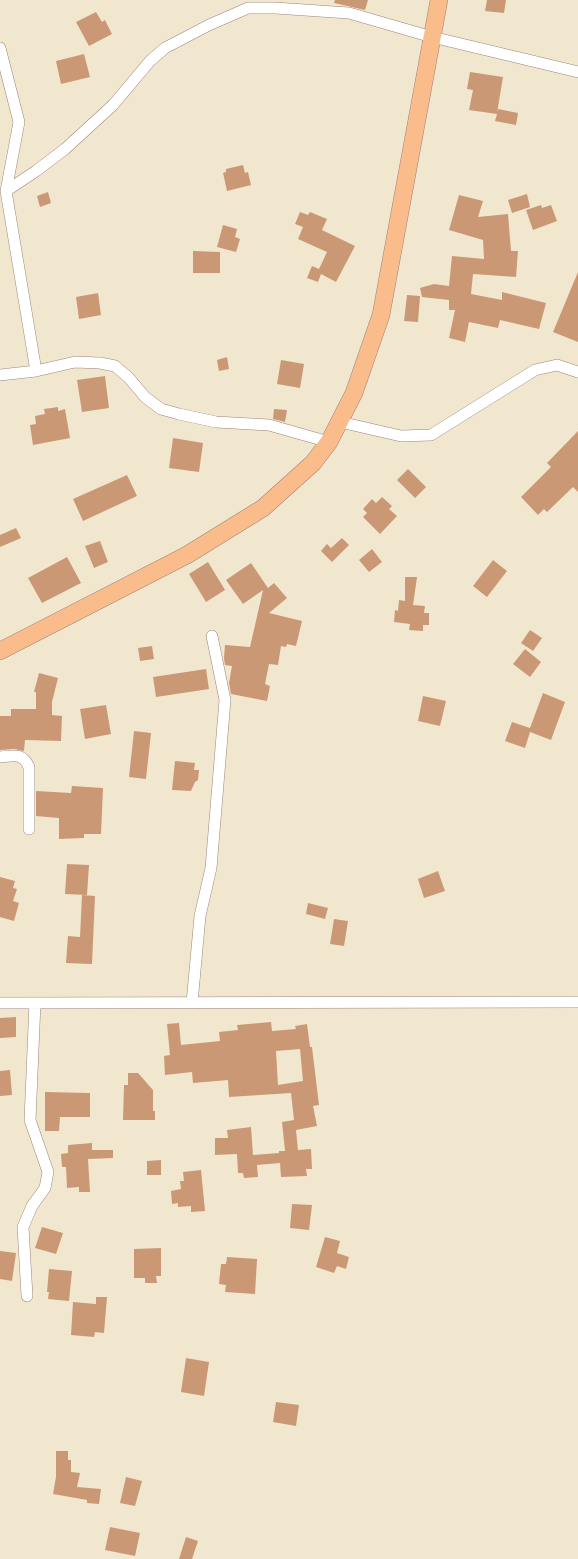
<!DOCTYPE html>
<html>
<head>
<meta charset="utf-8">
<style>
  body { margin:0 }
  canvas { display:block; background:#f1e7cf }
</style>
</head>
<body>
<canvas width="578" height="1559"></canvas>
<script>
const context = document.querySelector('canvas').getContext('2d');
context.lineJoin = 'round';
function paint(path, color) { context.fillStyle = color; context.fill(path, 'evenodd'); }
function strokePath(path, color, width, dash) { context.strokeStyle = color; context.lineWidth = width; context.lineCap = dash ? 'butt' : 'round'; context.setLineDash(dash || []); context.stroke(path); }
const building = new Path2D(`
  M335 0H368L365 10 334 3Z
  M487 0H506L504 13 485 11Z
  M96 12 102 22 105 20 112 34 89 46 76 22Z
  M84 54 90 77 61 84 56 61Z
  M470 72 503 77 497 113 498 109 518 113 516 125 495 121 497 114 469 110 473 90 467 89Z
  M243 165 245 173 248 172 251 185 227 191 223 173 226 172V169Z
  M48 192 51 203 40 207 37 196Z
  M527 194 530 207 512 213 508 200Z
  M459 195 483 201 478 217 508 214 511 251H518L516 277 473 274 471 294 502 300V292L546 303 539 329 500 320 498 328 469 322 465 342 449 338 455 310H449V300L422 297 420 288 434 284 449 286 452 256 484 259 483 240 449 230Z
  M541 205 542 208 551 205 557 221 533 230 526 210Z
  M300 212 308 215 310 212 327 219 322 230 355 246 336 282 321 274 318 282 307 278 312 266 319 269 327 252 298 239 303 227 295 224Z
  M223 225 237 229 235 237 240 239 236 252 217 247Z
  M193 251 220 252V273H193Z
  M578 272V342L553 332Z
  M98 293 101 315 79 319 76 297Z
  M407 295 420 296 418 322 404 321Z
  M227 357 229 369 219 371 217 360Z
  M281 360 304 364 300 388 277 384Z
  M105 376 109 408 82 412 77 380Z
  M58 407V411L65 409 70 438 33 445 30 425 36 424 35 416 45 414 44 409Z
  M274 409 287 410 285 422 273 419Z
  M578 431V492L573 487 547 512 544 509 538 515 521 497 551 467 547 463Z
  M173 438 203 443 199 472 169 468Z
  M408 469 426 487 415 498 397 480Z
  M127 475 137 496 83 521 73 499Z
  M382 497 392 506 389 509 397 516 380 534 363 517 367 513 363 509 372 499 376 503Z
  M16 528 21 538 0 547V535Z
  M342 538 349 545 332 562 321 551 327 544 331 548Z
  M100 541 108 562 94 568 85 546Z
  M372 549 382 562 369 572 359 560Z
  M67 557 81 583 42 603 28 578Z
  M493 560 507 571 487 597 473 586Z
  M208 562 225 590 206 602 189 574Z
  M251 563 268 588 274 583 287 598 269 613 302 621 296 646 287 644 286 647 281 646 278 665 269 664 265 684 270 686 267 701 231 694 229 683 232 666 225 665 224 658 225 645 250 647 263 590 243 604 226 580Z
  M405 577H417L413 605 425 606 424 613H429V625H423V631L409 630 410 624 394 622 395 610 398 611 399 600 405 601Z
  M530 630 542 638 533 651 521 643Z
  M152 646 154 659 140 661 138 648Z
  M525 649 541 662 530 677 513 664Z
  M206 669 209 689 156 697 153 677Z
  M39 673 58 678 52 702V715L62 716 61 741 25 740 24 751 14 749 0 750V716H11V709H36V692H34Z
  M543 693 565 702 551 740 530 732 525 748 505 741 512 722 530 728Z
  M423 696 446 701 440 726 418 721Z
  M106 705 111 734 85 739 80 709Z
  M134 731 151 733 146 779 129 777Z
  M175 761 195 763 194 770H199L198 780 195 782 191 791 172 790Z
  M72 786 103 788 101 834H84V838L59 839V818L36 816V791L71 793Z
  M67 864 89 865 87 895 65 894Z
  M438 871 445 891 424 898 418 879Z
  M0 877 15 881 13 888 17 889 13 901 19 903 14 921 0 917Z
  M82 895 95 896 92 964 66 963 68 936 80 937Z
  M308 903 328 908 325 919 306 914Z
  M334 919 348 921 344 946 330 944Z
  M16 1017V1037L0 1038V1018Z
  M271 1022 272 1031 296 1029 295 1026 307 1024 310 1047H312L319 1105 313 1106 317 1126 296 1130 298 1150 311 1149 312 1169H306L307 1176 281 1177 280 1163 257 1165 258 1177 244 1178 243 1173H238L237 1154 215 1155V1138H228L227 1130 251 1127 253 1155 279 1153V1151H285L282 1122 294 1120 291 1093 229 1097 228 1080 193 1083 192 1072 165 1075 164 1056 170 1055 167 1024 179 1023 181 1045 220 1041 219 1032 238 1030 237 1025ZM300 1049 303 1081 278 1085 276 1051Z
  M10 1070 12 1095 0 1096V1071Z
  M128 1073H138L153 1090V1111H155V1120H123L124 1085H128Z
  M45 1092 90 1093V1117H60L59 1131H45Z
  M92 1143V1150H113V1158L88 1159 90 1192H79V1187L67 1188 66 1167H62L61 1154 68 1153V1145Z
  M161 1160V1175H147V1161Z
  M201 1170 205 1211 191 1212V1206L178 1207V1203L172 1204 171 1191 181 1189 180 1181H184L183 1172Z
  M292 1204 312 1205 309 1230 290 1228Z
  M42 1227 63 1233 56 1254 35 1248Z
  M325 1237 340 1241 337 1253 349 1257 346 1269 337 1266 334 1273 316 1267Z
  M161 1248V1276H156L157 1283H145V1278H134V1249Z
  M0 1251 16 1253 12 1281 0 1279Z
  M227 1257 257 1259 255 1294 225 1292 226 1285 219 1284 221 1264H226Z
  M49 1269 72 1271 69 1301 48 1299 49 1292H47Z
  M96 1297H107L104 1333 95 1332 94 1337 71 1335 73 1302 96 1304Z
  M186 1358 209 1362 204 1396 181 1392Z
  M276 1402 299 1405 296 1426 273 1422Z
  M56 1451H68V1460H71V1472L80 1473 77 1487 101 1489 99 1504 87 1503V1500L53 1494 56 1477Z
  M126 1477 142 1481 135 1506 120 1503Z
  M110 1527 140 1533 135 1556 105 1550Z
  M186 1537 198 1541 192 1559H179Z`);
const street = new Path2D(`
  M0 48 19 122 6 191 36 371
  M6 191 36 171 65 149 113 105 150 61 165 48 209 25 248 8H275L349 13 432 37 578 72
  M0 375 36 371 75 362 100 363 115 366 129 378 145 397 161 409 179 414 216 422 269 425 329 442
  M340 422 401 436 431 435 535 370 557 365 578 372
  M0 757C15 756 22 752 29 767V829
  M0 1003 578 1002
  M192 1003 200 916 211 868 225 700 212 636
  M27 1296 23 1227 32 1206 45 1188 48 1172 30 1120 35 1003`);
const primary = new Path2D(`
  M0 651 187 555 263 508 313 463 329 442 354 393 381 315 439 0`);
paint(building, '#cb9876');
strokePath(street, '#9e837d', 12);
strokePath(primary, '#9e837d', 18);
strokePath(street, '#fff', 11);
strokePath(primary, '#fabc8b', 17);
</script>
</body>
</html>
